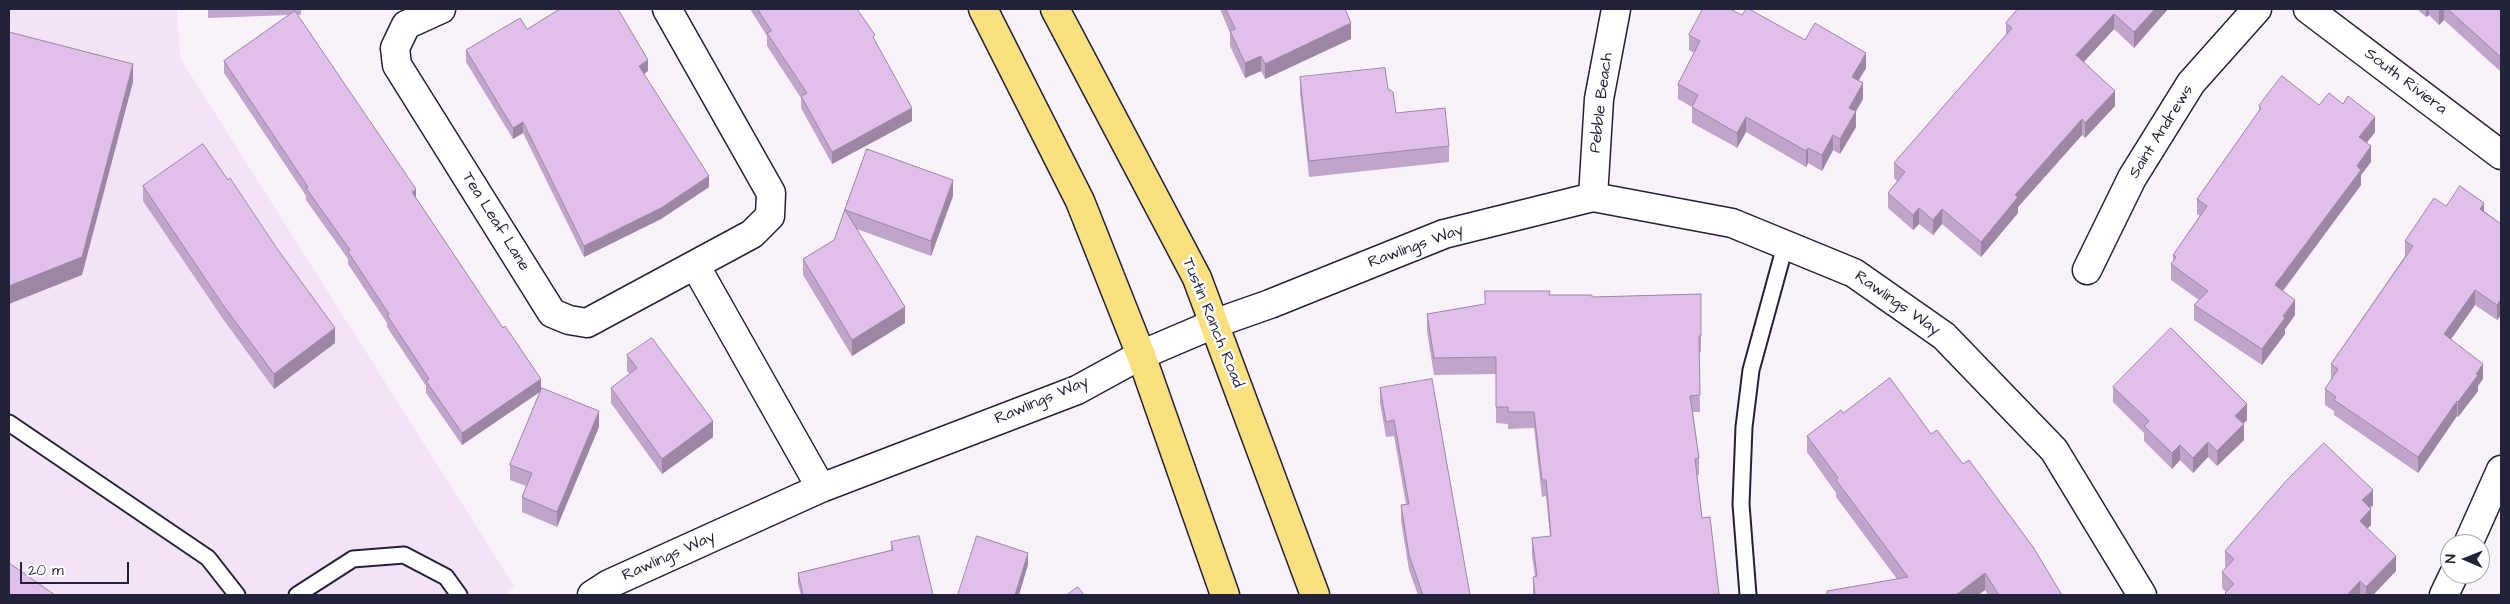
<!DOCTYPE html>
<html>
<head>
<meta charset="utf-8">
<style>
  body { margin:0 }
  #map { position:relative; width:2510px; height:604px; overflow:hidden; background:#f9f2fb; font-family:"Architects Daughter",sans-serif }
  canvas { display:block }
  .frame { position:absolute; inset:0; border:10px solid #22223b; pointer-events:none }
  .north { position:absolute; left:2440px; top:534px; width:50px; height:50px; box-sizing:border-box; background:#fff; border:1px solid #a7a7b1; border-radius:50%; rotate:271deg; font-size:14px; font-weight:700; line-height:20px; text-align:center; color:#22223b }
  .north::after { content:''; display:block; margin:auto; width:18px; height:22px; background:#22223b; clip-path:polygon(50% 0,100% 100%,50% 72%,0 100%) }
  .scale { position:absolute; left:20px; top:562px; width:109px; height:22px; box-sizing:border-box; border:2px solid #22223b; border-top:0; padding-left:6px; font-size:15px; line-height:18px; white-space:nowrap; color:#22223b; -webkit-text-stroke:4px #fff; paint-order:stroke }
</style>
</head>
<body>
<div id="map">
<canvas width="2510" height="604"></canvas>
<div class="frame"></div>
<div class="north">N</div>
<div class="scale">20 m</div>
</div>
<script>
const context = document.querySelector('canvas').getContext('2d');
context.lineJoin = 'round';
function paint(path, color) { context.fillStyle = color; context.fill(path, 'evenodd'); }
function strokePath(path, color, width, dash) { context.strokeStyle = color; context.lineWidth = width; context.lineCap = dash ? 'butt' : 'round'; context.setLineDash(dash || []); context.stroke(path); }
function label(font, color, halo, rows, align = 'center') {
  context.font = font + ' "Architects Daughter",sans-serif'; context.lineWidth = 5; context.setLineDash([]); context.textBaseline = 'middle'; context.strokeStyle = halo; context.fillStyle = color; for (const [text, x, y, turn = 0] of rows) {
    context.save(); context.translate(x, y); context.rotate((+turn || 0) * Math.PI / 180); context.textAlign = isNaN(turn) ? turn : align; if (halo) context.strokeText(text, 0, 0); context.fillText(text, 0, 0); context.restore();
  }
}
const built = new Path2D(`
  M9 9H177L180 58 514 586 504 595H9Z`);
const service = new Path2D(`
  M9 423 208 558 237 595
  M297 595 353 559 404 555 446 577 459 595
  M1748 595 1741 504 1744 427 1751 370 1785 246`);
const minor = new Path2D(`
  M441 9 406 25 395 48 397 65 552 313 569 320 587 323 752 234 770 216 771 193 667 9
  M2308 9 2501 155
  M1593 197 1599 99 1616 9
  M695 265 821 488
  M2087 270 2132 178 2191 83 2257 9
  M2468 544 2501 470
  M592 595 609 584 821 488 1077 390 1141 355 1216 323 1270 304 1444 234 1593 197 1732 223 1854 273 1944 336 2054 450 2142 595
  M2444 595 2454 574`);
const primary = new Path2D(`
  M983 9 1080 201 1141 355 1225 595
  M1055 9 1197 278 1315 595`);
const wall = new Path2D(`
  M208 9H301V15H297L416 198 541 389 599 427 557 527 522 512V497L526 486 510 480V465L540 392 462 445 426 393V386L387 327V323L348 264V259L306 200V196L224 73V61L289 15 208 18Z
  M750 9H857L875 42 912 121 832 164 801 108V98L767 46V36Z
  M1220 9H1345L1351 39 1265 79 1261 71 1245 78 1230 46V33Z
  M2018 9H2168L2134 48 2114 29 2084 62 2115 106 2085 138 2082 135 2018 207V213L1981 257 1942 224 1933 235 1919 224 1913 230 1888 208V193L1897 181 1894 178V163L2006 35V23Z
  M2417 9H2501V72L2444 20 2439 25 2429 15 2426 17Z
  M1742 15 1805 40 1866 68 1858 80 1863 99 1856 111V127L1840 154 1833 150 1822 171 1808 163 1806 167 1746 132 1737 148 1734 146 1692 123V107L1678 99V84L1694 53 1689 50V35Z
  M527 29 648 71 644 74 709 187 661 219 584 257 523 133 513 139 466 62V50Z
  M1300 77 1388 89 1396 113 1449 146V162L1309 177 1300 93Z
  M2319 105 2375 132 2367 143 2371 162 2361 175V185L2283 291 2295 315 2285 329V334L2262 365 2194 320V305L2199 300 2171 280V264L2173 262V255L2200 216 2197 214V199L2259 111V106Z
  M867 149 953 196 931 256 857 229 905 323 852 356 803 275V259L834 240Z
  M143 186 335 343 274 389 223 319 143 201Z
  M2446 206 2484 211 2501 224V315L2497 320 2475 305 2451 339 2483 379 2478 386V391L2458 417 2457 416 2418 473 2334 415V411L2325 405V389L2331 380V364L2405 256V241Z
  M1701 294V352H1699L1700 412H1693L1699 458V475H1697L1702 518 1710 517 1719 595H1533V577H1535L1532 555V538L1550 536 1546 496 1542 497 1534 428 1508 429V424L1496 423V374L1434 375 1427 331V314L1549 295 1592 297Z
  M627 355 713 437 662 474 611 403V388L630 374 627 371Z
  M2113 387 2247 420 2243 424 2244 440 2217 466 2208 457 2193 473 2180 460 2172 469 2144 441V433L2113 402Z
  M1380 388 1470 595H1418L1409 570 1401 521V505L1406 504 1394 436 1386 437 1380 403Z
  M1843 413 1931 434 2062 595H1988L1985 590 1978 595H1827V591L1897 579 1836 497V493L1807 452V436Z
  M2373 505 2370 508 2371 525 2367 528 2396 571 2373 595H2225V593L2226 592 2222 588V572L2226 567 2225 566V551Z
  M891 542 933 595H801L798 584V573L891 550Z`);
const shadedWall = new Path2D(`
  M2155 9H2168L2134 48V32Z
  M2426 9H2429V15L2426 17Z
  M2439 9H2444V20L2439 25Z
  M2114 14V29L2076 70V55Z
  M1351 23V39L1265 79V64Z
  M1866 53V68L1852 92V77Z
  M1261 56V71L1245 78V63Z
  M648 60V71L639 77V66Z
  M133 64V82L82 275 9 304V286Z
  M1863 83V99L1849 123V108Z
  M2115 91V106L2085 138V123Z
  M912 108V121L832 164V152Z
  M1856 111V127L1840 154V139Z
  M1746 117V132L1737 148V133Z
  M2375 117V132L2359 152V137Z
  M2082 119V135L2018 207V213L1981 257V242L2015 195Z
  M523 122V133L513 139V128Z
  M1833 135V150L1822 171V155Z
  M2371 146V162L2361 175V185L2275 301V285Z
  M1808 148V163L1806 167V151Z
  M709 176V187L661 219 584 257V246Z
  M953 180V196L931 256V241Z
  M416 189V201L412 192Z
  M2484 203V218L2480 209Z
  M1919 208V224L1913 230V215Z
  M1942 209V224L1933 235V220Z
  M2475 290V305L2444 349V334Z
  M2501 299V315L2497 320V305Z
  M2295 300V315L2285 329V334L2262 365V349Z
  M905 307V323L852 356V340Z
  M335 328V343L274 389V374Z
  M2483 364V379L2478 386V391L2458 417V402Z
  M541 379V391L462 445V433Z
  M2457 401V416L2418 473V457Z
  M2247 404V420L2235 431V416Z
  M599 411V427L557 527V512Z
  M713 421V437L662 474V459Z
  M2244 424V440L2217 466V451Z
  M2208 442V457L2193 473V458Z
  M2180 445V460L2172 469V453Z
  M2373 490V505L2362 516V500Z
  M2371 509V525L2360 536V521Z
  M1028 553V565L1019 595H1015Z
  M2396 556V571L2373 595H2366V587Z
  M1985 573V590L1978 595H1956Z
  M2360 581V595H2347Z`);
const building = new Path2D(`
  M560 9H618L648 60 639 66 709 176 661 208 584 246 523 122 513 128 466 50 520 18 527 29Z
  M758 9H857L875 35 873 37 912 108 832 152 801 96 807 93 767 33 771 31Z
  M1226 9H1345L1351 23 1265 64 1261 56 1245 63 1230 31 1235 29Z
  M1703 9H1730L1742 15 1746 9H1749L1805 40 1815 23 1866 53 1852 77 1863 83 1849 108 1856 111 1840 139 1833 135 1822 155 1808 148 1806 151 1746 117 1737 133 1692 107 1698 95 1678 84 1700 41 1689 35Z
  M2018 9H2155L2134 32 2114 14 2076 55 2115 91 2085 123 2082 119 2015 195 2018 197 1981 242 1942 209 1933 220 1919 208 1913 215 1888 193 1905 172 1894 163 2012 28 2006 23Z
  M2448 9H2501V57Z
  M295 11 416 189 412 192 503 328 505 326 541 379 462 433 426 381 429 379 387 315 389 314 348 252 350 250 306 188 308 187 224 61Z
  M9 32 133 64 82 257 9 286Z
  M1385 68 1388 89 1393 92 1396 113 1445 108 1449 146 1309 161 1300 77Z
  M2282 76 2319 105 2329 93 2343 104 2348 96 2375 117 2359 137 2371 146 2357 166 2361 170 2275 285 2295 300 2283 316 2285 318 2262 349 2194 305 2208 291 2171 264 2176 257 2173 255 2207 206 2197 199 2261 108 2259 106Z
  M203 144 228 180 230 178 278 250 335 328 274 374 223 305 143 186Z
  M867 149 953 180 931 241 845 210Z
  M2460 186 2484 203 2480 209 2501 224V299L2497 305 2475 290 2444 334 2483 364 2476 374 2478 375 2458 402 2457 401 2418 457 2334 400 2336 397 2325 389 2338 369 2331 364 2413 246 2405 241 2434 198 2446 206Z
  M845 210 905 307 852 340 803 259 834 240Z
  M1485 291H1550L1549 295H1592V297L1701 294V336H1699L1700 395 1690 396 1699 458 1695 459 1702 518 1710 517 1719 594 1705 595H1535L1533 577 1537 576 1532 538 1551 536 1546 480H1542L1534 412H1508V407H1496V357L1434 358 1427 314 1485 304Z
  M2171 328 2247 404 2235 416 2244 424 2217 451 2208 442 2193 458 2180 445 2172 453 2144 426 2149 421 2113 387Z
  M652 338 713 421 662 459 611 388 637 368 627 355Z
  M1890 378 1931 434 1937 430 1963 464 1969 460 2033 547 2062 595H1999L1985 573 1956 595H1827V591L1908 577 1836 480 1838 478 1807 436 1841 410 1843 413Z
  M1432 379 1470 595H1423L1409 555 1401 505 1409 504 1394 420 1386 422 1380 388Z
  M542 388 599 411 557 512 522 497 532 473 510 465Z
  M2324 443 2373 490 2362 500 2371 509 2360 521 2396 556 2366 587 2360 581 2347 595H2227L2225 593 2234 584 2222 572 2234 559 2225 551 2286 481Z
  M919 536 933 595H803L798 573 893 550 891 542Z
  M977 536 1028 553 1015 595H958Z
  M9 563 55 595H9Z
  M1078 587 1084 595H1067Z`);
const streetNames = [
  ["South Riviera",2405,82,37],
  ["Pebble Beach",1602,103,-83],
  ["Saint Andrews",2162,132,-58],
  ["Tea Leaf Lane",495,222,58],
  ["Rawlings Way",1416,247,-20],
  ["Rawlings Way",1897,304,35],
  ["Tustin Ranch Road",1212,323,68],
  ["Rawlings Way",1042,401,-23],
  ["Rawlings Way",669,557,-24]
];
paint(built, '#f2e3f6');
strokePath(service, '#22223b', 19);
strokePath(minor, '#22223b', 31);
strokePath(primary, '#22223b', 31);
strokePath(service, '#fff', 15);
strokePath(minor, '#fff', 28);
strokePath(primary, '#fbe080', 28);
paint(wall, '#c1a4c9');
paint(shadedWall, '#9d86a4');
paint(building, '#e0bfea');
strokePath(building, '#9d86a4', 1);
label('16px', '#22223b', '#fff', streetNames);
</script>
</body>
</html>
